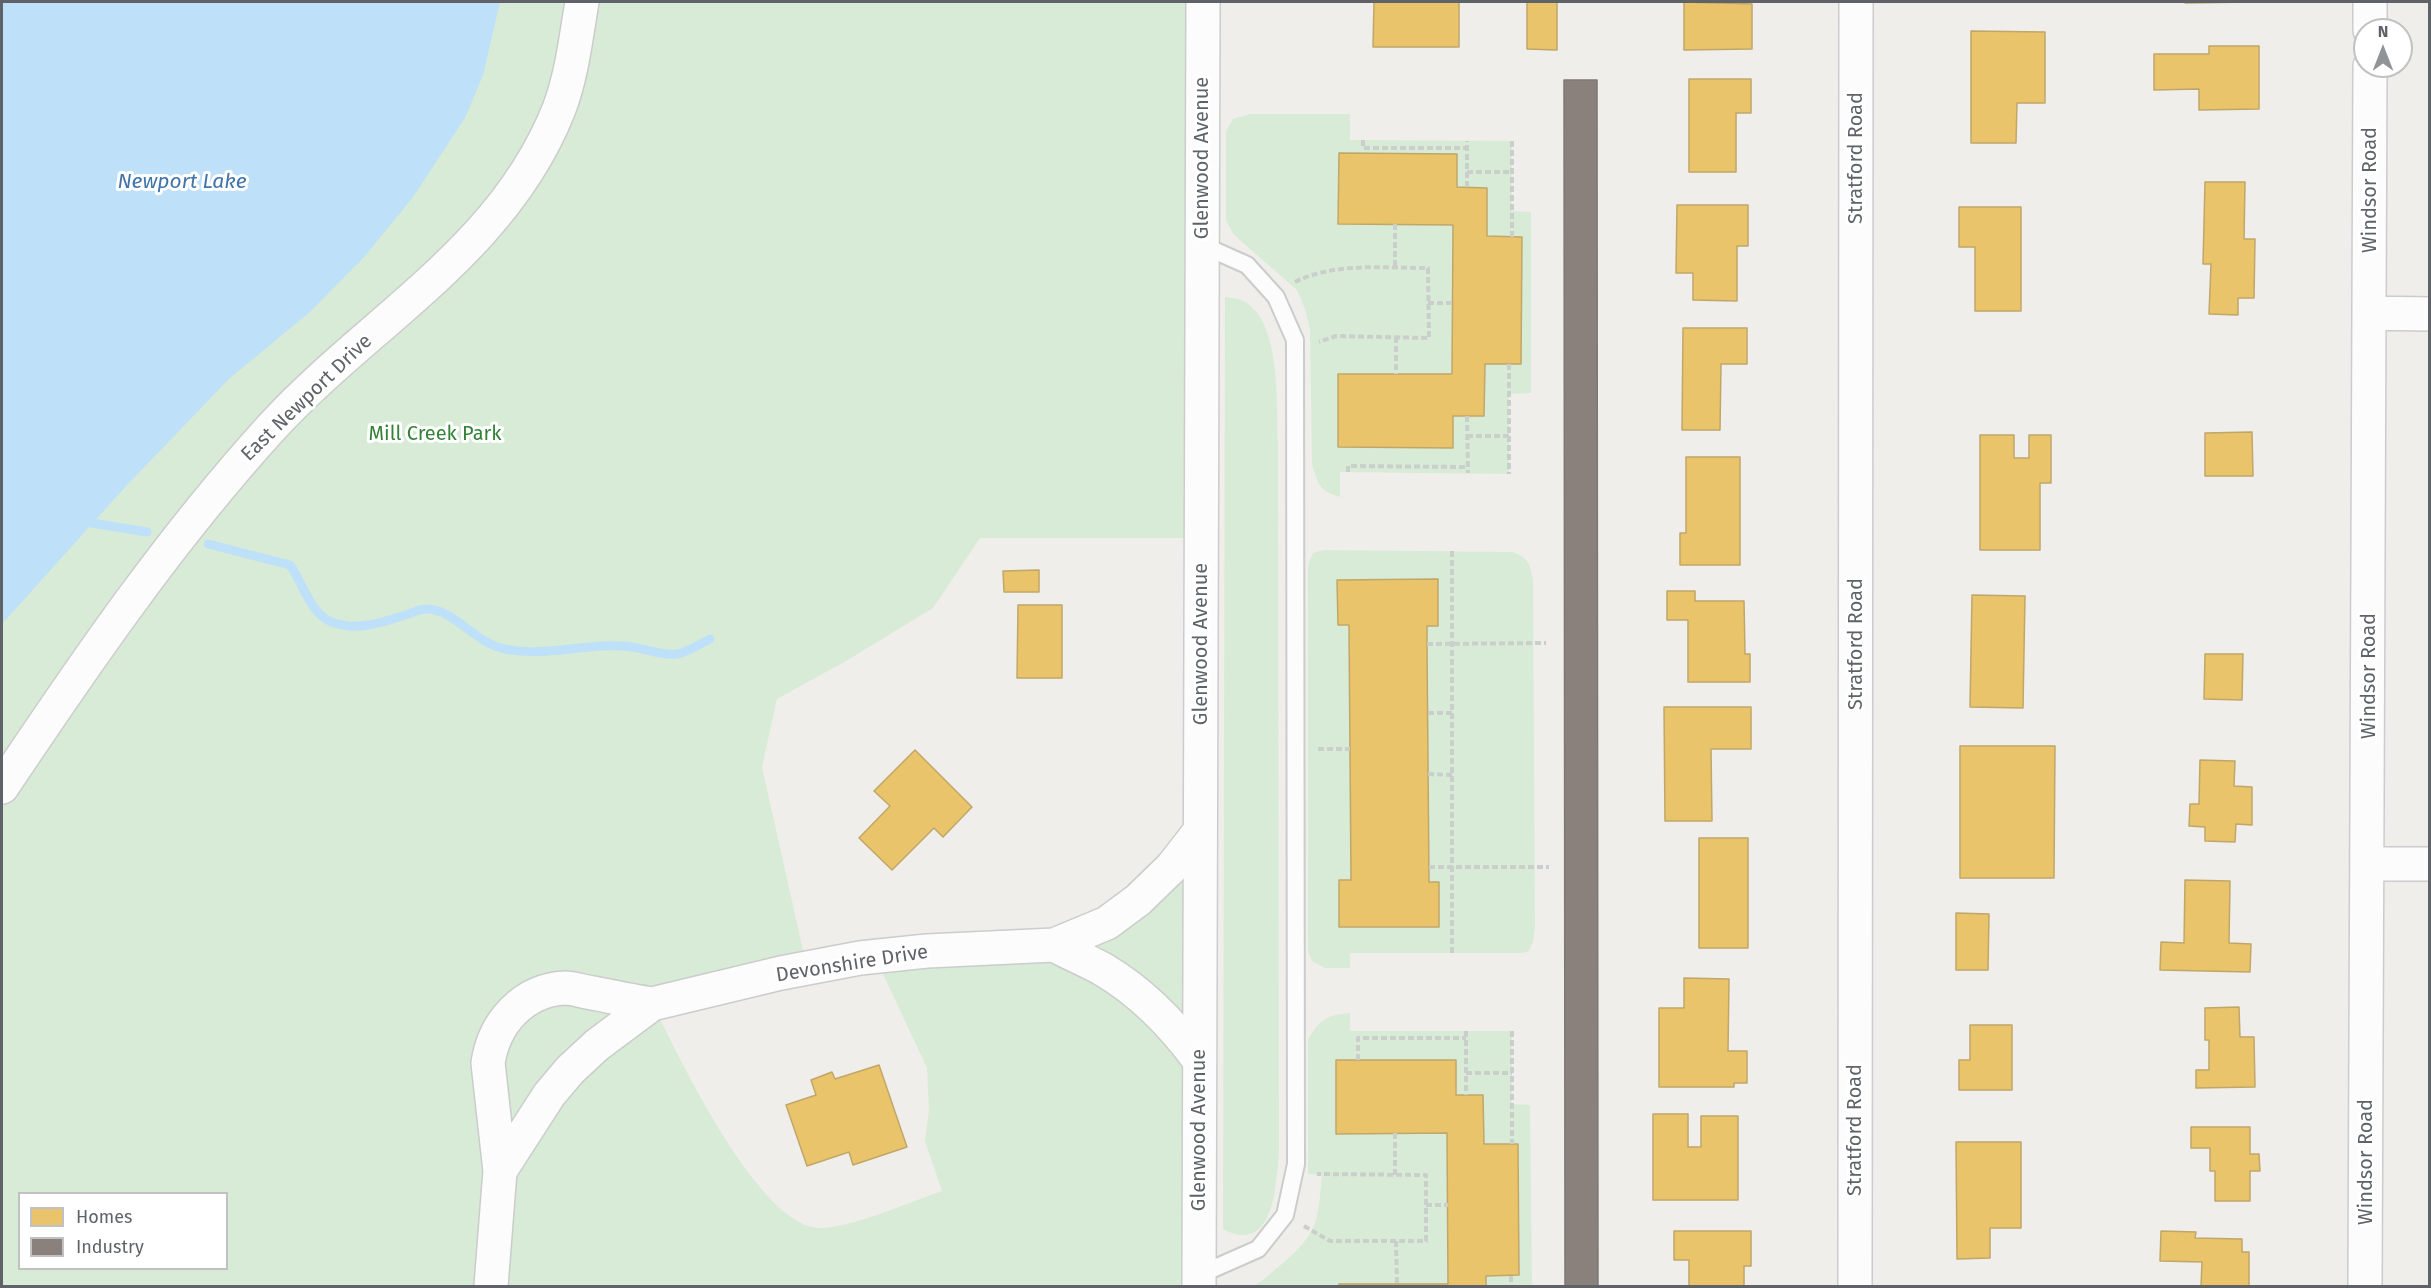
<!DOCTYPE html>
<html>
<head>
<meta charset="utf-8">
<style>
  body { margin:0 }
  #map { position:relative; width:2431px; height:1288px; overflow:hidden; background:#efeeea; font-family:"Fira Sans",sans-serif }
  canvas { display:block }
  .frame { position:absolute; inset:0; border:3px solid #5f6368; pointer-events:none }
  .legend { position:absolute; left:18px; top:1192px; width:210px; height:78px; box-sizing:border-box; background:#fff; border:2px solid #bfc1c3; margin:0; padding:8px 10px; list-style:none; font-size:18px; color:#5f6368 }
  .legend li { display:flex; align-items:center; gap:12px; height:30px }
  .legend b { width:30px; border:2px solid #bfc1c3 }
  .north { position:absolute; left:2353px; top:18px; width:60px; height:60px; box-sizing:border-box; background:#fff; border:2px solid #bfc1c3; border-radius:50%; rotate:0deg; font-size:16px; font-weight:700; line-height:24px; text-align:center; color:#5f6368 }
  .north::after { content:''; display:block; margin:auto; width:21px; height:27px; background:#919496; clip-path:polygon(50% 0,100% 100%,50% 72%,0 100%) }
</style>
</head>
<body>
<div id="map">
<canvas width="2431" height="1288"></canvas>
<div class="frame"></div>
<ul class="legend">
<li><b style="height:16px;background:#e9c46a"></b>Homes</li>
<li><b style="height:16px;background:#8a817c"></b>Industry</li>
</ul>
<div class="north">N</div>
</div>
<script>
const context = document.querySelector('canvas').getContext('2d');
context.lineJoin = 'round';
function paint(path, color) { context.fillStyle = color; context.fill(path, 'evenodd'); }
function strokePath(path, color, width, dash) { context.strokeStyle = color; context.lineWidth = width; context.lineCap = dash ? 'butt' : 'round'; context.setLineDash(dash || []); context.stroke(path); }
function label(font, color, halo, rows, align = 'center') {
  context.font = font + ' "Fira Sans",sans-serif'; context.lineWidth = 6; context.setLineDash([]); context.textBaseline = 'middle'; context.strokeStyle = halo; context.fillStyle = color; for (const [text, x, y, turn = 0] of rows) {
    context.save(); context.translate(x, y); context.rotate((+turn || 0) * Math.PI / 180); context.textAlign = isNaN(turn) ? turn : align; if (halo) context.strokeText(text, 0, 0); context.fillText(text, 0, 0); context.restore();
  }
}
const green = new Path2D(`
  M2 2H1203L1201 538H980L933 608 846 661 777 699 762 767 807 968 653 1005C678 1055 759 1228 820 1228 851 1228 910 1202 942 1191L925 1141 929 1110 927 1068 875 957 1054 945 1200 831 1199 1286H2ZM20 1194H226V1268H20Z
  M1251 114H1350V140L1512 141V211L1531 212V393L1509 394V474L1340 472V497C1319 491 1318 484 1312 464L1310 330 1305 309 1297 290 1233 234 1226 220V131L1233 119ZM1339 153 1457 154V187L1487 188V236L1522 237 1521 364H1485L1484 416H1453L1452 448 1338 447V374H1452L1453 225Z
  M1225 297C1230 298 1238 298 1243 301 1282 320 1276 406 1278 443L1279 1153C1276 1185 1274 1256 1223 1229Z
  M1323 550 1512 552C1527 556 1530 564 1533 579L1535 927 1533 942 1529 951 1522 953H1350V968H1325L1312 961 1308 951V565L1313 553ZM1438 579V625L1427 626 1429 882 1439 927H1340L1339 880H1351L1349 625 1338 624V580Z
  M1350 1013V1031H1512V1104L1530 1105 1532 1286H1486V1276L1519 1275 1518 1145 1484 1144 1483 1096 1456 1095V1060H1337L1336 1134 1447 1133 1448 1284 1255 1286C1271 1273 1303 1249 1312 1230 1320 1214 1320 1192 1322 1175L1308 1174V1040C1318 1021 1328 1014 1350 1013Z`);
const water = new Path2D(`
  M2 2H500L483 75 465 118 413 197 365 256 311 311 229 379 127 485 2 624Z`);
const homes = new Path2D(`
  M1374 2H1459V47H1373Z
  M1527 2H1557V50L1527 49Z
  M1684 2 1752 4V49L1684 50Z
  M2185 2H2254L2185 3Z
  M1971 31 2045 32V103H2017L2016 143H1971Z
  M2209 46H2259V109L2199 110V89L2154 90V54H2209Z
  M1689 79H1751V113H1736V172H1689Z
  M1339 153 1457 154V187L1487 188V236L1522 237 1521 364H1485L1484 416H1453V448L1338 447V374H1452L1453 225 1338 224Z
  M2205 182H2245L2244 239H2255L2254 298H2238V315L2209 314 2211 264H2203Z
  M1677 205H1748V246H1737V301L1693 300V273H1676Z
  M1959 207H2021V311H1975V247H1959Z
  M1683 328H1747V364H1721L1720 430H1682Z
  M2252 432 2253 476H2205V433Z
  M1980 435H2014V458H2029V435H2051V483H2040V550H1980Z
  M1686 457H1740V565H1680V533H1686Z
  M1039 570V592H1004L1003 571Z
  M1438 579V626H1427V644L1429 882H1439V927H1339V880H1351L1349 625H1338L1337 580Z
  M1667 591H1695V601H1744L1745 654H1750V682H1688V620H1667Z
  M1972 595 2025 596 2023 708 1970 707Z
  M1018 605H1062V678H1017Z
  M2205 654H2243L2242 700 2204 699Z
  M1664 707H1751V749H1711L1712 821H1665Z
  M1960 746H2055L2054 878H1960Z
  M915 750 972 807 943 837 934 828 892 870 859 838 890 806 874 791Z
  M2200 760 2235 761 2234 786 2252 787V825L2236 824 2235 842 2205 841V827L2189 826 2190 804H2199Z
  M1699 838H1748V948H1699Z
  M2185 880 2230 881 2229 943 2251 944 2250 972 2160 970 2161 942 2184 943Z
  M1956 913 1989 914 1988 970H1956Z
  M1684 978 1729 979 1728 1051H1747V1083H1734V1087H1659V1008H1684Z
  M2239 1007 2240 1037H2254L2255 1087 2196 1088V1070H2209V1040H2205V1008Z
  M1970 1025H2012V1090H1959V1060H1970Z
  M1336 1060H1456V1095H1483L1484 1144H1518L1519 1275 1486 1276V1286H1339V1284H1448L1447 1133 1336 1134Z
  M879 1065 907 1147 853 1165 849 1152 807 1166 786 1105 816 1095 811 1080 832 1072 835 1079Z
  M1653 1114H1688V1147H1701V1116H1738V1200H1653Z
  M2191 1127H2250V1154H2259L2260 1171H2250V1201H2215V1171H2210V1148H2191Z
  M1956 1142H2021V1228H1990V1258L1957 1259Z
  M1674 1231H1751V1266H1744V1286H1689V1260H1674Z
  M2161 1231 2196 1232 2195 1238 2242 1239V1252H2249V1286H2201L2202 1262 2160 1261Z`);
const industry = new Path2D(`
  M1564 80H1597L1598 1286H1565Z`);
const stream = new Path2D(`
  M92 523 147 532
  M208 544 290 565C303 583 310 614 332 622 358 632 383 622 408 614 413 613 419 609 425 609 451 607 475 642 501 648 543 659 589 641 632 647 647 649 662 656 677 654 688 652 700 644 710 639`);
const path = new Path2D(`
  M1363 140V148H1467
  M1512 141V237
  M1467 172H1512
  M1467 187V141
  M1395 224V268
  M1295 282C1335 262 1384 268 1428 268L1429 338 1336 336 1319 342
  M1428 303H1452
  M1396 337V374
  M1509 364V474
  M1467 416 1468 473
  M1467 436H1509
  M1348 472V466L1468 467
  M1452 551V953
  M1427 644 1546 643
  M1428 713H1452
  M1318 749H1350
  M1428 774 1452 775
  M1429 867H1549
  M1466 1031V1095
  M1512 1031V1144
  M1358 1060V1038H1466
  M1466 1073H1512
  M1395 1133V1175
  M1426 1205H1448
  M1304 1226 1330 1241H1426V1175L1317 1174
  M1396 1241 1397 1284
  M1511 1276V1286`);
const service = new Path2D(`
  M1199 1275 1258 1249 1285 1215 1296 1164 1295 340 1276 297 1247 265 1202 245`);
const minor = new Path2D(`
  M2370 2V30
  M2370 313 2430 314
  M2 787C85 663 170 539 271 428 369 321 503 251 559 109 572 75 576 37 582 2
  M2368 864H2430
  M1054 945C1071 954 1088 961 1104 970 1141 992 1174 1026 1199 1060
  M500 1171 488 1063C494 1023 523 990 565 988 574 988 584 992 593 993 613 997 632 1001 652 1004
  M491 1286 500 1171 549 1095 570 1070 597 1045 652 1004 781 973 860 958 927 951 1054 945 1107 923 1138 900 1172 867 1200 831
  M1855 1286 1856 2
  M2365 1286 2370 66`);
const tertiary = new Path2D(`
  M1199 1286 1203 2`);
const streetNames = [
  ["Glenwood Avenue",1202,158,-90],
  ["Stratford Road",1856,158,-90],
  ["Windsor Road",2370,190,-90],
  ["East Newport Drive",307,398,-44],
  ["Glenwood Avenue",1201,644,-90],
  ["Stratford Road",1856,644,-90],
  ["Windsor Road",2369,676,-90],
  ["Devonshire Drive",852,964,-9],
  ["Glenwood Avenue",1199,1130,-90],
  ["Stratford Road",1855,1130,-90],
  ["Windsor Road",2366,1162,-90]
];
const parkNames = [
  ["Mill Creek Park",435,434]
];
const waterNames = [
  ["Newport Lake",182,182]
];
paint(green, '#d8ebd6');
paint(water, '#bfe0f9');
paint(homes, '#e9c46a');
strokePath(homes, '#c0a769', 1.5);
paint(industry, '#8a817c');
strokePath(industry, '#7d7876', 1.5);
strokePath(stream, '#bfe0f9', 9);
strokePath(service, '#cbcccc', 20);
strokePath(minor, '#cbcccc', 36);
strokePath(tertiary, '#cbcccc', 36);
strokePath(path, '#cacfcc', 4, [6, 3]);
strokePath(service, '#fdfcfc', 16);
strokePath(minor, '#fdfcfc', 33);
strokePath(tertiary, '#fdfcfc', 33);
label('20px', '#5f6368', '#fff', streetNames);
label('20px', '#348238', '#fff', parkNames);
label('italic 21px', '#4174aa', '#fff', waterNames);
</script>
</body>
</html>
